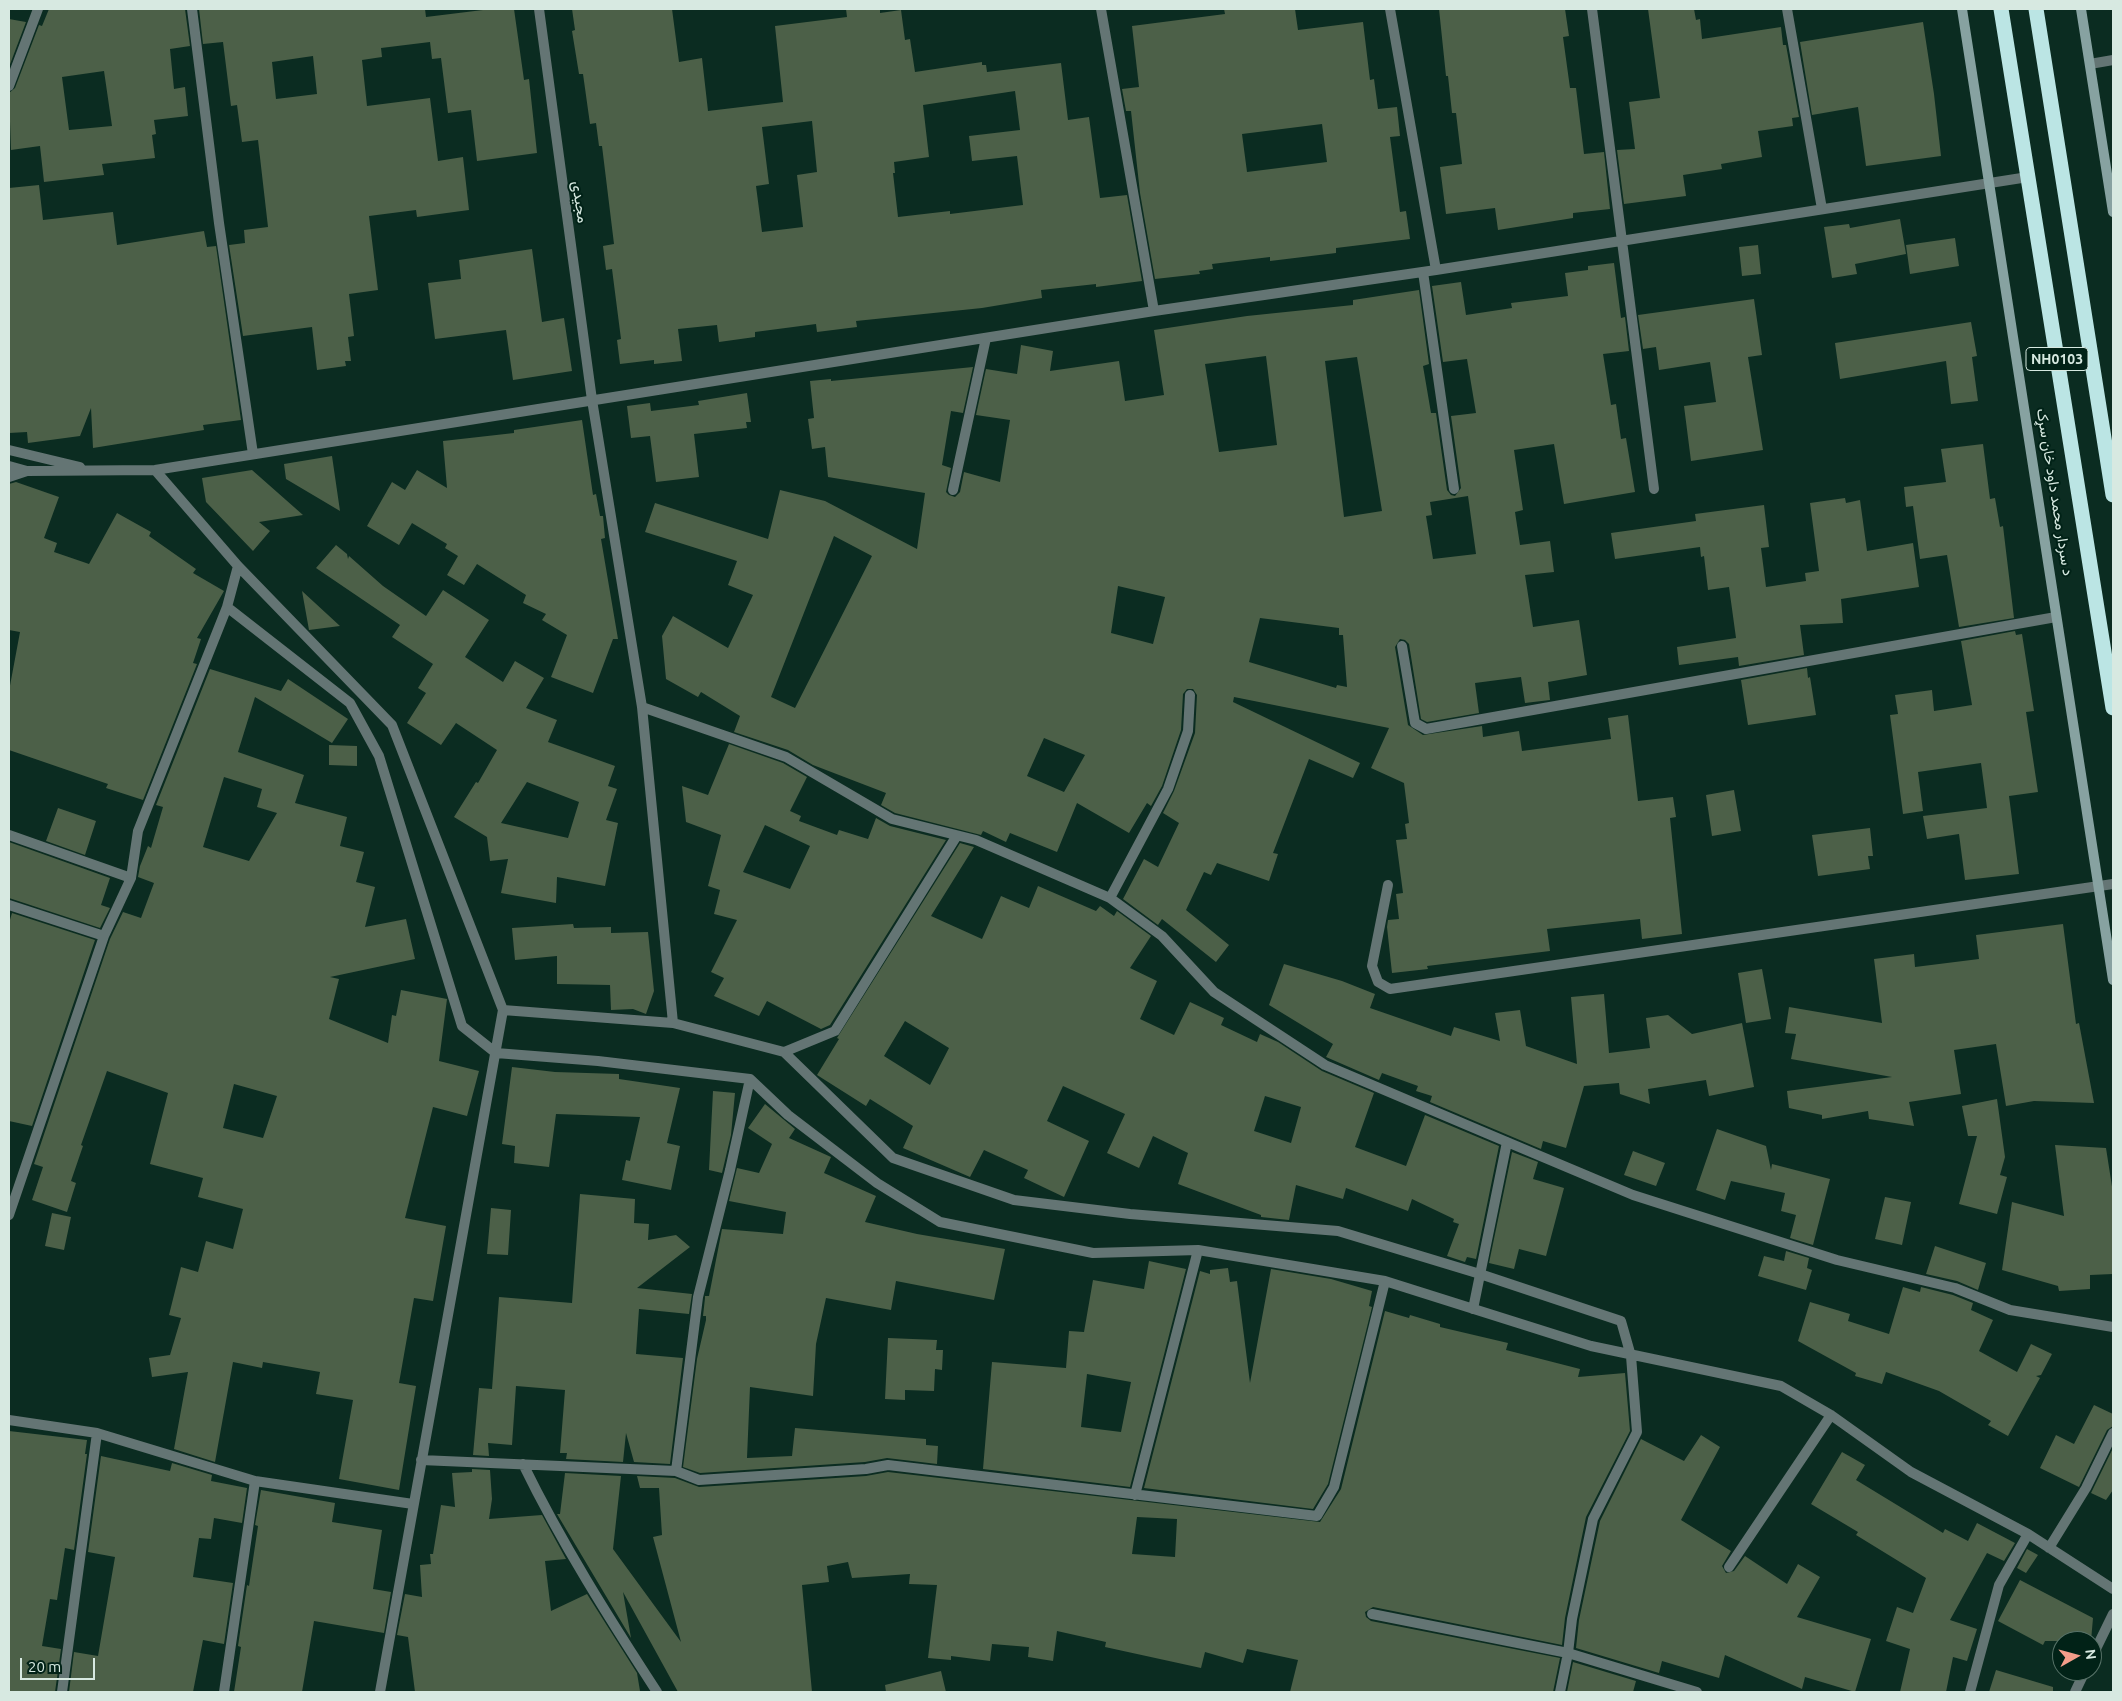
<!DOCTYPE html>
<html>
<head>
<meta charset="utf-8">
<style>
  body { margin:0 }
  #map { position:relative; width:2122px; height:1701px; overflow:hidden; background:#0b2c21; font-family:Ubuntu,sans-serif }
  canvas { display:block }
  .frame { position:absolute; inset:0; border:10px solid #d7e9e1; pointer-events:none }
  .north { position:absolute; left:2052px; top:1631px; width:50px; height:50px; box-sizing:border-box; background:#012217; border:1px solid #577268; border-radius:50%; rotate:83deg; font-size:14px; font-weight:700; line-height:20px; text-align:center; color:#d7e9e1 }
  .north::after { content:''; display:block; margin:auto; width:18px; height:22px; background:#f49e8a; clip-path:polygon(50% 0,100% 100%,50% 72%,0 100%) }
  .scale { position:absolute; left:20px; top:1658px; width:75px; height:22px; box-sizing:border-box; border:2px solid #d7e9e1; border-top:0; padding-left:6px; font-size:15px; line-height:18px; white-space:nowrap; color:#d7e9e1; -webkit-text-stroke:4px #012217; paint-order:stroke }
</style>
</head>
<body>
<div id="map">
<canvas width="2122" height="1701"></canvas>
<div class="frame"></div>
<div class="north">N</div>
<div class="scale">20 m</div>
</div>
<script>
const context = document.querySelector('canvas').getContext('2d');
context.lineJoin = 'round';
function paint(path, color) { context.fillStyle = color; context.fill(path, 'evenodd'); }
function strokePath(path, color, width, dash) { context.strokeStyle = color; context.lineWidth = width; context.lineCap = dash ? 'butt' : 'round'; context.setLineDash(dash || []); context.stroke(path); }
function label(font, color, halo, rows, align = 'center') {
  context.font = font + ' Ubuntu,Vazirmatn,sans-serif'; context.lineWidth = 4; context.setLineDash([]); context.textBaseline = 'middle'; context.strokeStyle = halo; context.fillStyle = color; for (const [text, x, y, turn = 0] of rows) {
    context.save(); context.translate(x, y); context.rotate((+turn || 0) * Math.PI / 180); context.textAlign = isNaN(turn) ? turn : align; if (halo) context.strokeText(text, 0, 0); context.fillText(text, 0, 0); context.restore();
  }
}
const building = new Path2D(`
  M49 9H185L190 46 170 49 174 89 185 87 188 116 154 120 156 134 152 135 155 158 102 164 104 175 44 182 40 146 11 150 9 93 15 88 39 25 42 26ZM104 71 112 126 69 130 62 77Z
  M199 9H425L426 17 491 9H514L524 80 529 79 537 153 477 161 471 110 448 113 441 58 432 59 430 42 381 48 382 57 362 60 367 106 430 98 438 161 463 157 469 210 417 217 416 210 369 216 378 290 349 294 354 336 348 337 351 361H345L346 366 317 370 312 327 243 336 229 245 245 243 244 230 268 227 258 140 242 142 237 105 231 106 223 42 203 44ZM313 56 317 94 276 99 272 62Z
  M572 9H672L679 62 702 58 708 111 783 102 775 26 847 17 846 9H880V13L901 10 905 40 910 39 915 72 982 62V65H986L987 72 1061 63 1068 120 1089 117 1100 198 1127 195 1142 281 1096 287V284L1041 290 1042 298 982 308 856 321 857 327 817 332 816 324 755 332V337L719 342 717 325 678 329 682 361 654 364V360L620 364 617 340 621 339 612 269 606 270 603 246 614 244 602 146H599L596 123 590 124 583 74H579L572 31 575 30ZM1015 91 1020 130 969 136 972 161 1017 156 1023 205 950 214V211L898 217 893 173H895L894 162 929 157 923 105ZM812 121 817 172 797 175 803 227 762 232 756 186 769 184 762 127Z
  M1224 9H1295L1298 30 1363 22 1370 80 1374 79 1378 109 1397 107 1400 136 1390 137 1400 212 1406 211 1410 239 1336 248V253L1270 261V257L1212 264 1213 269 1199 271 1200 274 1155 279 1140 193 1131 111H1126L1122 89 1139 87 1132 26 1225 14ZM1322 124 1327 162 1247 172 1242 134Z
  M1439 9H1565L1569 36 1563 37 1570 88H1576L1584 154 1604 152 1610 209 1573 213V218L1498 230 1495 208 1446 214 1440 167 1462 164 1456 113H1452L1448 76H1446Z
  M1648 9H1694L1696 20 1700 19 1702 39 1781 27 1783 45H1786L1799 117 1792 118 1793 126 1758 131 1762 157 1721 164 1722 169 1683 175 1686 196 1624 204 1617 150 1635 149 1629 102 1660 98Z
  M9 19 26 22 9 67Z
  M1923 22 1934 94 1941 156 1866 166 1858 107 1812 115 1800 42Z
  M39 185 43 220 113 212 117 245 204 231 207 247 216 246 241 420 203 425 204 430 93 448 91 408 80 436 28 443 27 432 9 433V188Z
  M1900 219 1906 254 1855 264 1857 274 1832 278 1824 227 1849 224 1850 228Z
  M1955 238 1959 266 1910 274 1906 245Z
  M1758 245 1761 274 1742 276 1739 247Z
  M532 249 542 322 564 318 572 371 513 380 506 330 435 339 428 283 461 279 459 260Z
  M1614 263 1621 318 1625 317 1629 351 1603 354 1611 405 1616 404 1621 439 1626 438 1635 492 1564 504 1554 444 1514 450 1523 510 1515 512 1520 545 1550 541 1554 572 1525 575 1533 627 1579 620 1587 675 1548 682 1550 700 1525 703 1521 677 1475 683 1479 713 1427 722 1421 719 1409 644 1405 640 1400 639 1395 647 1408 725 1423 735 1482 726 1483 737 1519 731 1522 751 1611 739 1608 718 1628 715 1638 801 1673 797 1676 817 1670 818 1682 934 1642 939 1640 919 1547 929 1550 951 1427 966 1428 969 1392 973 1387 927 1388 920 1399 919 1396 894 1403 893 1396 840 1407 839 1405 824 1409 823 1404 783 1371 768 1389 728 1234 697 1233 702 1360 763 1353 778 1309 759 1273 853 1278 854 1269 881 1217 863 1211 875 1204 872 1186 910 1229 945 1216 962 1162 919 1158 925 1123 899 1144 859 1158 867 1179 823 1163 813 1174 791 1195 733 1197 695 1193 689H1187L1183 694 1181 730 1162 786 1151 806 1147 803 1129 833 1077 803 1057 852 1010 833 1006 842 983 831 981 835 895 813 881 805 886 793 813 765 788 750 734 732 740 716 701 692 698 697 666 679 662 636 673 616 728 648 753 595 728 585 737 561 645 532 655 503 768 539 780 490 825 501 917 549 925 493 828 477 825 447 812 449 808 419 814 418 810 381 831 379V381L973 367 963 413 951 411 942 465 951 468 946 492 949 495 955 497 960 492 964 472 1000 482 1010 420 976 415 986 369 1017 374 1021 345 1053 351 1050 371 1119 361 1125 401 1164 395 1154 330 1247 316 1353 305V300L1419 290 1429 364 1423 366 1431 413H1436L1447 490 1451 495 1455 496 1461 488 1451 416 1476 413 1467 359 1443 362 1432 286 1461 282 1466 315 1512 308 1511 303 1568 296 1565 273 1588 270V266ZM1266 356 1277 445 1219 452 1205 364ZM1357 357 1382 511 1344 517 1325 361ZM1468 496 1476 554 1433 559 1426 516 1432 515 1430 502ZM834 536 872 556 795 708 771 697ZM1118 586 1165 597 1153 644 1111 633ZM1260 618 1339 628V635H1343L1347 687 1337 685 1336 688 1249 662ZM1044 738 1085 755 1064 792 1027 776Z
  M1754 299 1762 355 1748 357 1763 450 1691 461 1684 406 1716 402 1710 362 1659 370 1656 347 1643 349 1638 315Z
  M1971 322 1977 356 1972 357 1978 401 1951 404 1946 361 1840 379 1835 343Z
  M747 393 751 422H746L747 428 694 434 699 477 656 482 650 436 631 438 627 406 650 403 651 411 699 405 698 401Z
  M582 420 593 495 596 494 600 516H603L605 538 601 539 618 639H613L593 693 551 677 567 635 542 620 546 614 523 603 526 595 477 564 464 585 447 575 458 556 445 548 447 544 412 523 399 545 367 526 392 482 405 490 417 470 447 488 443 441 514 433V430Z
  M1983 444 1990 499 1995 498 2000 527 2003 526 2014 618 1959 627 1947 555 1920 559 1913 506 1906 507 1904 487 1946 482 1941 449Z
  M332 456 340 511 286 479 284 464Z
  M252 470 303 515 259 522 270 531 253 551 206 502 202 478Z
  M16 482 59 497 44 538 57 543 54 552 89 564 117 513 151 532 149 536 196 569 193 573 224 591 197 638 201 639 193 663 197 664 143 800 106 788 108 784 9 750V691L20 632 9 630V484Z
  M1845 498 1846 503 1860 500 1867 551 1913 543 1919 587 1841 599 1843 623 1800 625 1804 655 1739 666 1738 657 1679 665 1677 647 1736 638 1729 587 1708 590 1704 556 1701 557 1700 547 1615 559 1611 533 1696 521 1695 514 1764 505 1769 547 1761 548 1766 587 1806 581 1805 573 1819 571 1810 503Z
  M336 545 347 554 348 559 349 556 383 586 426 616 443 590 489 620 465 657 503 682 515 661 544 678 526 708 557 720 548 742 615 766 608 786 617 789 606 820 618 823 605 886 557 877 556 903 501 893 508 859 490 861 487 837 454 817 476 782 478 783 497 750 456 723 441 745 407 723 426 693 418 688 433 664 392 637 400 625 316 568ZM527 782 579 802 568 838 501 823Z
  M302 591 340 626 309 630Z
  M2015 631 2016 635 2022 634 2034 711 2026 712 2038 792 2009 796 2019 874 1965 880 1959 834 1927 839 1923 816 1987 808 1981 763 1918 772 1923 811 1903 814 1890 715 1898 714 1895 695 1932 690 1934 711 1972 705 1961 641Z
  M1807 668 1808 678 1810 677 1816 715 1748 725 1741 680Z
  M210 669 281 691 288 679 348 719 332 743 255 697 238 752 304 775 295 803 347 817 340 846 364 852 356 882 375 887 365 927 406 919 415 959 330 977 339 979 329 1019 388 1043 392 1015 396 1016 401 990 447 999 439 1061 479 1071 467 1116 433 1107 405 1218 446 1226 433 1301 414 1298 399 1383 416 1386 399 1490 339 1479 353 1400 316 1394 320 1372 263 1362 262 1368 233 1362 215 1462 174 1449 188 1372 152 1377 149 1358 170 1355 181 1318 169 1315 181 1267 198 1272 206 1241 233 1249 243 1209 198 1197 203 1178 150 1164 168 1093 107 1071 81 1145 83 1146 71 1181 76 1183 67 1212 32 1200 43 1167 34 1164 110 939 123 912 141 918 154 883 138 877 140 866 148 846 151 848 163 807 156 805ZM224 777 262 789 257 807 277 813 249 861 203 847ZM234 1084 277 1096 263 1138 223 1128Z
  M729 744 783 763 807 777 790 811 801 816 799 821 837 835 839 830 868 839 876 818 890 826 946 840 830 1025 821 1029 767 1001 759 1016 714 996 724 978 711 972 737 920 714 914 720 890 708 886 721 835 686 822 682 786 708 795ZM765 825 810 846 790 889 743 872Z
  M329 745 357 746V766L329 765Z
  M1734 790 1741 831 1712 836 1706 795Z
  M58 808 96 821 85 855 46 841Z
  M1870 828 1873 856H1868L1870 869 1818 876 1812 835Z
  M9 842 110 878 101 905 110 908 100 928 9 898Z
  M960 843 974 847 931 916 982 939 1001 896 1029 908 1038 886 1096 911 1100 906 1114 916 1117 911 1151 936 1130 968 1157 981 1140 1019 1174 1035 1190 1002 1224 1018 1221 1025 1257 1042 1260 1034 1278 1042 1322 1071 1374 1093 1355 1147 1406 1166 1425 1115 1499 1146 1476 1259 1467 1257 1465 1262 1447 1256 1459 1224 1453 1222 1454 1219 1412 1199 1408 1211 1346 1188 1343 1199 1296 1185 1289 1220 1261 1217V1215L1178 1184 1188 1153 1153 1136 1139 1168 1107 1153 1125 1114 1063 1086 1047 1121 1089 1141 1064 1197 1024 1178 1028 1170 984 1150 970 1177 903 1148 913 1126 870 1099 866 1106 817 1075 839 1039 837 1038ZM905 1021 949 1048 930 1085 884 1056ZM1265 1096 1301 1107 1291 1143 1254 1131Z
  M12 913 95 940 32 1126 9 1121V923Z
  M573 924 574 928 611 927V933L648 932 654 991 646 1014 633 1009 611 1010 610 985 557 984V956L515 960 512 928Z
  M2063 924 2076 1024 2079 1023 2094 1103 2034 1101 2006 1106 1996 1044 1954 1050 1961 1094 1909 1102 1914 1126 1869 1119 1868 1111 1822 1119V1115L1789 1108 1787 1091 1892 1077 1791 1059 1796 1034 1785 1033 1789 1007 1882 1023 1874 959 1914 954 1915 967 1979 959 1976 935Z
  M1284 964 1342 981 1375 994 1370 1008 1451 1036 1454 1027 1500 1041 1495 1013 1520 1010 1526 1046 1577 1064 1571 997 1604 994 1609 1053 1650 1048 1646 1018 1668 1015 1692 1034 1742 1023 1754 1087 1709 1096 1706 1080 1648 1089 1650 1104 1620 1094 1619 1083 1584 1086 1566 1148 1543 1141 1541 1149 1430 1102 1432 1096 1416 1091 1418 1086 1382 1073 1379 1080 1326 1057 1333 1044 1269 1005Z
  M1762 969 1771 1019 1746 1023 1738 973Z
  M512 1067 555 1072 619 1074V1079L680 1088 667 1143 680 1146 671 1190 622 1180 626 1160 630 1161 640 1117 556 1114 549 1167 514 1163 515 1146 502 1144Z
  M713 1091 735 1093 731 1135 722 1173 709 1170Z
  M1997 1099 2005 1157 2000 1175 2007 1177 1997 1214 1959 1204 1977 1136H1968L1962 1106Z
  M765 1104 795 1129 789 1138 831 1157 824 1173 876 1196 865 1222 917 1234 1005 1249 994 1300 896 1281 891 1310 826 1298 816 1344 813 1396 750 1387 747 1458 792 1456 795 1428 926 1439V1445L938 1446 937 1464 887 1458 865 1462 700 1473 683 1467 697 1359 706 1320V1316H703L705 1298V1296H709L722 1229 783 1234 786 1212 729 1201 737 1168 759 1173 772 1144 748 1128Z
  M1717 1129 1766 1146 1771 1170 1772 1164 1830 1179 1813 1245 1790 1238 1796 1215 1781 1211 1785 1193 1731 1181 1725 1200 1696 1190Z
  M2055 1145 2106 1148 2113 1193V1274L2090 1275V1289L2059 1291 2058 1286 2002 1270 2012 1202 2064 1216Z
  M1633 1151 1665 1163 1656 1186 1624 1175Z
  M1512 1152 1538 1162 1533 1179 1564 1188 1546 1256 1519 1249 1514 1269 1489 1263Z
  M580 1194 635 1199 634 1223 649 1224 648 1240 676 1235 690 1247 637 1288 692 1294 689 1314 639 1309 636 1354 683 1358 670 1464 634 1462 626 1433 623 1462 566 1459 567 1453H560L565 1390 516 1386 512 1445 488 1443 489 1456 473 1455 479 1388 492 1389 499 1297 572 1303Z
  M1885 1197 1911 1202 1902 1245 1875 1239Z
  M491 1208 511 1210 508 1255 487 1254Z
  M52 1213 71 1217 64 1250 45 1246Z
  M1935 1246 1986 1263 1978 1290 1957 1281 1926 1274Z
  M1786 1251 1809 1258 1807 1268 1812 1270 1806 1290 1758 1276 1764 1256 1784 1261Z
  M1149 1261 1186 1269 1130 1487 983 1469 992 1362 1066 1368 1069 1331 1084 1332 1093 1280 1144 1289ZM1087 1374 1131 1382 1121 1432 1081 1427Z
  M1228 1268 1230 1282 1237 1281 1250 1383 1271 1269 1331 1279 1372 1291 1369 1306 1372 1307 1328 1484 1313 1509 1144 1488 1200 1271 1210 1274V1270Z
  M1903 1287 1920 1292 1921 1287 1953 1295 1973 1303 1971 1310 1993 1320 1979 1351 2017 1372 2031 1344 2052 1354 2041 1375 2036 1376 2040 1378 2008 1436 1988 1425 1991 1421 1939 1391 1886 1372 1882 1384 1855 1376 1856 1373 1798 1341 1810 1302 1850 1314 1848 1321 1889 1334Z
  M1385 1311 1409 1318 1410 1315 1440 1324V1327L1508 1343 1506 1350 1580 1369 1578 1377 1625 1373 1630 1431 1586 1517 1565 1618 1562 1645 1373 1607 1365 1612 1366 1617 1371 1621 1560 1658 1553 1692H1290L1298 1660 1247 1649 1243 1663 1205 1652 1201 1668 1105 1647 1106 1642 1057 1631 1053 1661 1028 1657 1029 1647 992 1644 990 1661 951 1656V1660L928 1658 937 1585 909 1584 910 1574 852 1578 848 1562 827 1566 829 1582 802 1585 812 1692H678L623 1592 631 1638 557 1514H560L565 1473 621 1476 613 1549 681 1642 653 1537 662 1535 659 1488H640L637 1476 675 1478 699 1487 866 1476 888 1472 1320 1522 1341 1489ZM1137 1517 1177 1519 1175 1557 1132 1554Z
  M888 1338 937 1340 936 1350H943L942 1370 935 1369 934 1391 905 1390V1400L885 1399Z
  M2094 1405 2113 1414V1426L2107 1430 2079 1487 2040 1468 2056 1435 2074 1444Z
  M9 1431 87 1440 85 1454H87L74 1550 65 1548 57 1600 50 1599 42 1646 61 1649 55 1692H9Z
  M1701 1435 1720 1447 1681 1520 1731 1551 1722 1566 1726 1573 1734 1571 1745 1556 1787 1584 1798 1564 1820 1577 1797 1617 1871 1639 1855 1692 1805 1677 1802 1689 1725 1655 1719 1678 1662 1661 1659 1673 1576 1648 1579 1620 1600 1521 1641 1439 1684 1461Z
  M2113 1448V1490L2106 1500 2091 1493Z
  M1842 1452 1865 1465 1856 1480 1943 1533 1945 1529 1968 1541 1977 1523 2015 1543 2004 1561 1987 1553 1950 1620 1977 1629 1967 1661 1953 1657 1946 1692H1900L1910 1649 1886 1641 1897 1607 1913 1613 1926 1578 1856 1535 1858 1532 1811 1504Z
  M101 1456 170 1471 172 1463 212 1475 211 1481 247 1488 242 1523 214 1518 211 1539 199 1538 193 1577 233 1583 224 1644 203 1640 193 1692H69L74 1652 98 1656 115 1557 88 1552Z
  M472 1469 490 1470 492 1499 489 1519 542 1515 566 1559 545 1561 551 1611 587 1594 637 1673 640 1691 415 1692 408 1637 397 1635 405 1594 422 1597 420 1565 431 1564 430 1554H433L441 1505 455 1507 452 1473 472 1472Z
  M261 1490 335 1503 332 1522 382 1530 373 1589 391 1592 384 1633 314 1621 302 1692H234L241 1647 238 1646 247 1585 249 1586 258 1526 255 1525Z
  M2027 1549 2038 1555 2026 1573 2017 1568Z
  M2020 1580 2093 1618 2091 1641H2045L2043 1645 1998 1621Z
  M1573 1662 1636 1681 1633 1692H1567Z
  M1996 1670 2053 1687V1692H1989Z
  M941 1671 946 1692H886L885 1685Z`);
const lane = new Path2D(`
  M2090 64 2113 60`);
const street = new Path2D(`
  M192 9 219 223 253 454
  M539 9 592 400 642 707 673 1023
  M1101 9 1154 311
  M1390 9 1436 270
  M1592 9 1654 489
  M1787 9 1822 209
  M9 86 38 9
  M1423 272 1454 489
  M9 450 80 467
  M9 466 27 471 155 470 1154 311 1436 270 2028 177
  M155 470 238 566 392 725 503 1010 380 1692
  M9 477 27 471
  M953 490 986 338
  M227 607 350 703 379 756 462 1026 496 1053 598 1061 750 1079 788 1115 877 1183 940 1222 1093 1253 1198 1250 1385 1281 1591 1346 1781 1386 1831 1415 1911 1472 2028 1534 2113 1589
  M1402 646 1415 723 1426 729 2056 617
  M642 707 786 757 892 819 976 840 1110 898 1162 936 1214 992 1325 1065 1507 1142
  M9 835 131 878
  M1388 885 1372 966 1378 982 1390 989 2113 884
  M1110 898 1168 789 1188 731 1190 695
  M9 905 104 936
  M503 1010 673 1023 784 1052 893 1158 1014 1200 1130 1214 1338 1231 1480 1274 1621 1321 1631 1356 1637 1432 1593 1519 1572 1619 1568 1653 1697 1692
  M784 1052 835 1031 956 837
  M750 1079 730 1170 698 1297 676 1471 699 1480 866 1469 888 1465 1317 1516 1334 1487 1385 1281
  M9 1215 104 936 131 878 138 831 227 607 238 566
  M1473 1309 1507 1142 1633 1195 1837 1260 1955 1288 2010 1310 2113 1327
  M9 1420 97 1433 255 1481 413 1504
  M421 1460 676 1471
  M523 1464C562 1544 609 1618 657 1692
  M1135 1495 1198 1250
  M2049 1548 2086 1488 2113 1433
  M1729 1567 1831 1415
  M1372 1614 1568 1653 1560 1692
  M2092 1657 2113 1614
  M62 1692 97 1433
  M224 1692 255 1481
  M1970 1692 1999 1585 2028 1534
  M2075 1692 2085 1671`);
const secondary = new Path2D(`
  M1962 9 2113 980
  M2081 9 2113 212`);
const highway = new Path2D(`
  M2001 9 2113 708
  M2036 9 2113 495`);
const shields = [
  [2057,359,62]
];
const shieldNames = [
  ["NH0103",2057,359]
];
const streetNames = [
  ["مجیدی",580,202,82],
  ["د سردار محمد داود خان سړک",2055,492,81]
];
paint(building, '#4c6048');
strokePath(lane, '#647574', 10);
strokePath(street, '#647574', 10);
strokePath(secondary, '#87a2a1', 10);
strokePath(highway, '#bbe5e4', 15);
for (const [x, y, w] of shields) { const box = new Path2D(); box.roundRect(x - w / 2, y - 11.5, w, 23, 4); context.fillStyle = '#012217'; context.fill(box); strokePath(box, '#d7e9e1', 1); }
label('bold 14px', '#d7e9e1', null, shieldNames);
label('15px', '#d7e9e1', '#012217', streetNames);
</script>
</body>
</html>
